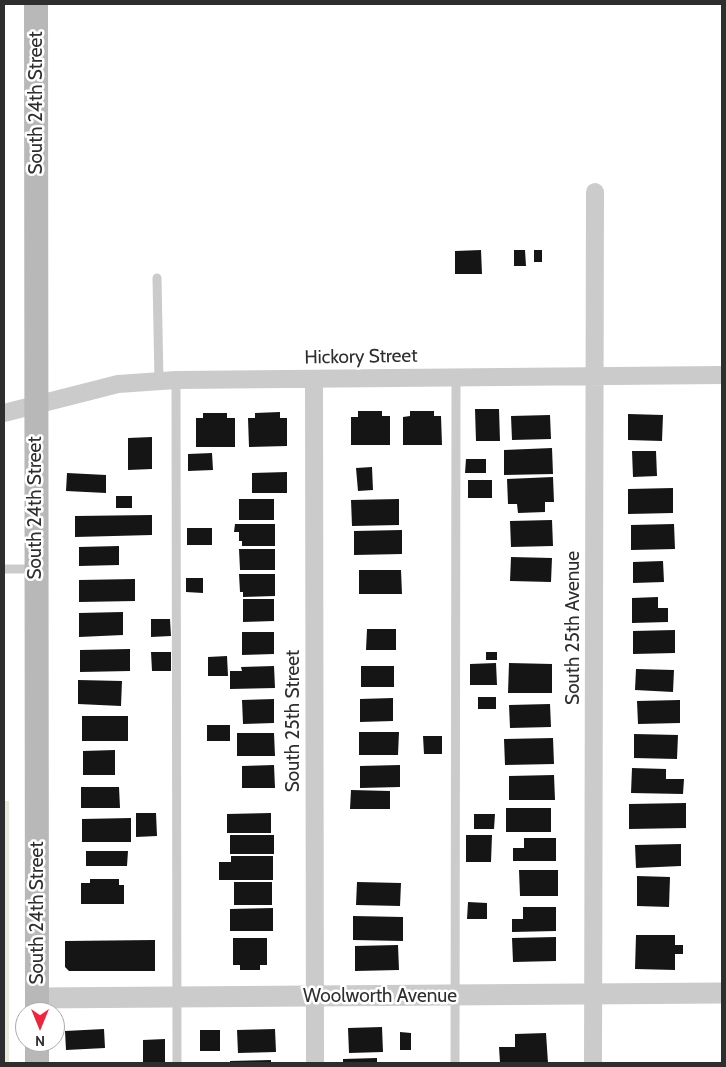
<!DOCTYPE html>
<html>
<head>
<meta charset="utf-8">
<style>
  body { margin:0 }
  #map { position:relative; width:726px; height:1067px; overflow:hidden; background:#fff; font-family:Cabin,sans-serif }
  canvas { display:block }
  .frame { position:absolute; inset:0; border:5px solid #2e2e2e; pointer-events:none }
  .north { position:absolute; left:15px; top:1002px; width:50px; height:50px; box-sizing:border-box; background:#fff; border:1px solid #ababab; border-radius:50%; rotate:180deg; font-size:14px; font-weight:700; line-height:20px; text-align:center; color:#2e2e2e }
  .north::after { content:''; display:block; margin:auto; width:18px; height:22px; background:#f0243d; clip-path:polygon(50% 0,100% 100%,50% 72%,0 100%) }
</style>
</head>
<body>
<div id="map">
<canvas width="726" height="1067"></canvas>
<div class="frame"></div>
<div class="north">N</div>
</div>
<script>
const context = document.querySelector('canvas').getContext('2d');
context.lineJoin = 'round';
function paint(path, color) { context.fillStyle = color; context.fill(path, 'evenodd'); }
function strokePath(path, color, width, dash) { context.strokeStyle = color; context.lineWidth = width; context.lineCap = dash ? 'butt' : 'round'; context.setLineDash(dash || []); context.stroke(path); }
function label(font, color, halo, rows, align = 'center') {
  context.font = font + ' Cabin,sans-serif'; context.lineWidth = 5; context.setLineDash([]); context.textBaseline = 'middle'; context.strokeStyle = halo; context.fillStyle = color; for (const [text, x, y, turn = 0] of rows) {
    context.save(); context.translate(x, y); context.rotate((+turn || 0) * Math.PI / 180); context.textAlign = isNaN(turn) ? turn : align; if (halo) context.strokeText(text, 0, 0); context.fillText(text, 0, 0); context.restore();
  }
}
const green = new Path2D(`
  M4 801H9V1063H4Z`);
const building = new Path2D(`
  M481 250 482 274H455V251Z
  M514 250H525L526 266H514Z
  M534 250H542V262H534Z
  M475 409H499L500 441H476Z
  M358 411H382V416H390V445H351V417H358Z
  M410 411H434V416H441L442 445H403V417L410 416Z
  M280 412V418H287V446L249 447 248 418H255V413Z
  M203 413H227V418H235V447H196V418H203Z
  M628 414 663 415 662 441 628 440Z
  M550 415 551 439 512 440 511 416Z
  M152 437V469L128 470V438Z
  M552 448 553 474 504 475V450Z
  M632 451H656L657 476 633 477Z
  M212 453 213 470 188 471V454Z
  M466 459H486V473H465Z
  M372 467 373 490 358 491 356 468Z
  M287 472V493H252V473Z
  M67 473 106 475V493L66 491Z
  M553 477 554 502H545V512L518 513 517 504H508L507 479Z
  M468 480H492V498H468Z
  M673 488V513L628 514V489Z
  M116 496H132V508H116Z
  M239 499H274V520H239Z
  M399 499V525L352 526 351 500Z
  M152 515V535L75 537V516Z
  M552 520 553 546 511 547 510 521Z
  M235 524H275V546H242V541H239V532H234Z
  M674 524 675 549 631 550V525Z
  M187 528H212V545H187Z
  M402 530V554L354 555V531Z
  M119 546V565L79 566V547Z
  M239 549H275V570H240Z
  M511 557 552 558 551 582 510 581Z
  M663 561 664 582 633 583V562Z
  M359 570H401L402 594H359Z
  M239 574H275V596L243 597V592H240Z
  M186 578H203V593L186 592Z
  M135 579V601L79 602V580Z
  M658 597V608H668V622L632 623V598Z
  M243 599H274V621L243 622Z
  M123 612V635L79 637V613Z
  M151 619H170L171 636 151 637Z
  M367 629H396V650H366Z
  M675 630V653L633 654V631Z
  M242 632H274V654L242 655Z
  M130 649V671L80 672V650Z
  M151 652H171V671H152Z
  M486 652H497V660H486Z
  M227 656 228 676H208V657Z
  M496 663 497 685H470V664Z
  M509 663 552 664V693H508Z
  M274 666 275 688 230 689V671H242L241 667Z
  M361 666H394V687H361Z
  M636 669 674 670 673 692 635 690Z
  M78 680 122 681 121 706 78 704Z
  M478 697H496V709H478Z
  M393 698V721L360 722V699Z
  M274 699V723L243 724 242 700Z
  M680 700V723L638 724 637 701Z
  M550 704 551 727 510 728 509 705Z
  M82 716H128V741H82Z
  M207 725H230V741H207Z
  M359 732H399L398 755H359Z
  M237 733H274L275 756H237Z
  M634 734 678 735 677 759 634 758Z
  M423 736H442V754H424Z
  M553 738 554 764 505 765 504 739Z
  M115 750V775H83V751Z
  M274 765 275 788H242V766Z
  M400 765V787L360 788V766Z
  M632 768 666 769V779H684L683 794 631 793Z
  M554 775 555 800H509V776Z
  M81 787H119L120 808H81Z
  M351 790 390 791V809H350Z
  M686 803V828L629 829V804Z
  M506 808H551V832H506Z
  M136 813H156L157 836 136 837Z
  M271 813V833H227V814Z
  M474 814H495L494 829H474Z
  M131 818V842H82V819Z
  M230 835H274V854H230Z
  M466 835H492L491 862H466Z
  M524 838H556V861H513V848H524Z
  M681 844V866L636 868 635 845Z
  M86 851H128L127 866H86Z
  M231 856H273V880H219V862H231Z
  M519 870H558V896H520Z
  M637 876 670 877 669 907 637 906Z
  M90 879H119V885H124V904H81V883H90Z
  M234 882H272V905H234Z
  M357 882 401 883 400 906 356 905Z
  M468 902 487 903V919H467Z
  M523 907H556V931L512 932V919H523Z
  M273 908V931H230V909Z
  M353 916 403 917V941L353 940Z
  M636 935H675V945H683V954H675V970L635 969Z
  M556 937V961L513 962 512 938Z
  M233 938H267V965H260V970H240V965H233Z
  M155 940V971H69L65 967V941Z
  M398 945 399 970 355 971V946Z
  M382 1027 383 1052 349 1053 348 1028Z
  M104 1029 105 1048 66 1050 65 1031Z
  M275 1029 276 1052 238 1053 237 1030Z
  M200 1030H220V1051H200Z
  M400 1032 411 1033V1050H400Z
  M546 1033 548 1063H500L499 1047H515V1034Z
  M165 1039V1062H143V1040Z
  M377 1058V1063H343V1059Z
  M271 1060V1063H230V1061Z`);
const service = new Path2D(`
  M157 278 159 381
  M176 380 177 1063
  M4 569H35
  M455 1063 456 377`);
const minor = new Path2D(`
  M314 379 315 1063
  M4 413 118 384 176 380 722 375
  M593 1063 595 192`);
const tertiary = new Path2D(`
  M37 998 722 993`);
const secondary = new Path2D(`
  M36 4 37 1012
  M37 1042V1063`);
const streetNames = [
  ["South 24th Street",36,103,-90],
  ["Hickory Street",361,357,-1],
  ["South 24th Street",35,508,-90],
  ["South 25th Avenue",573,628,-90],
  ["South 25th Street",293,721,-90],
  ["South 24th Street",37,913,-90],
  ["Woolworth Avenue",380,996]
];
paint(green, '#e5ecda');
paint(building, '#151515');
strokePath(service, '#cbcbcb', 9);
strokePath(minor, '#cbcbcb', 18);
strokePath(tertiary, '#cbcbcb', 21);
strokePath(secondary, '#b8b8b8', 24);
label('19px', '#2e2e2e', '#fff', streetNames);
</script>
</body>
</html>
